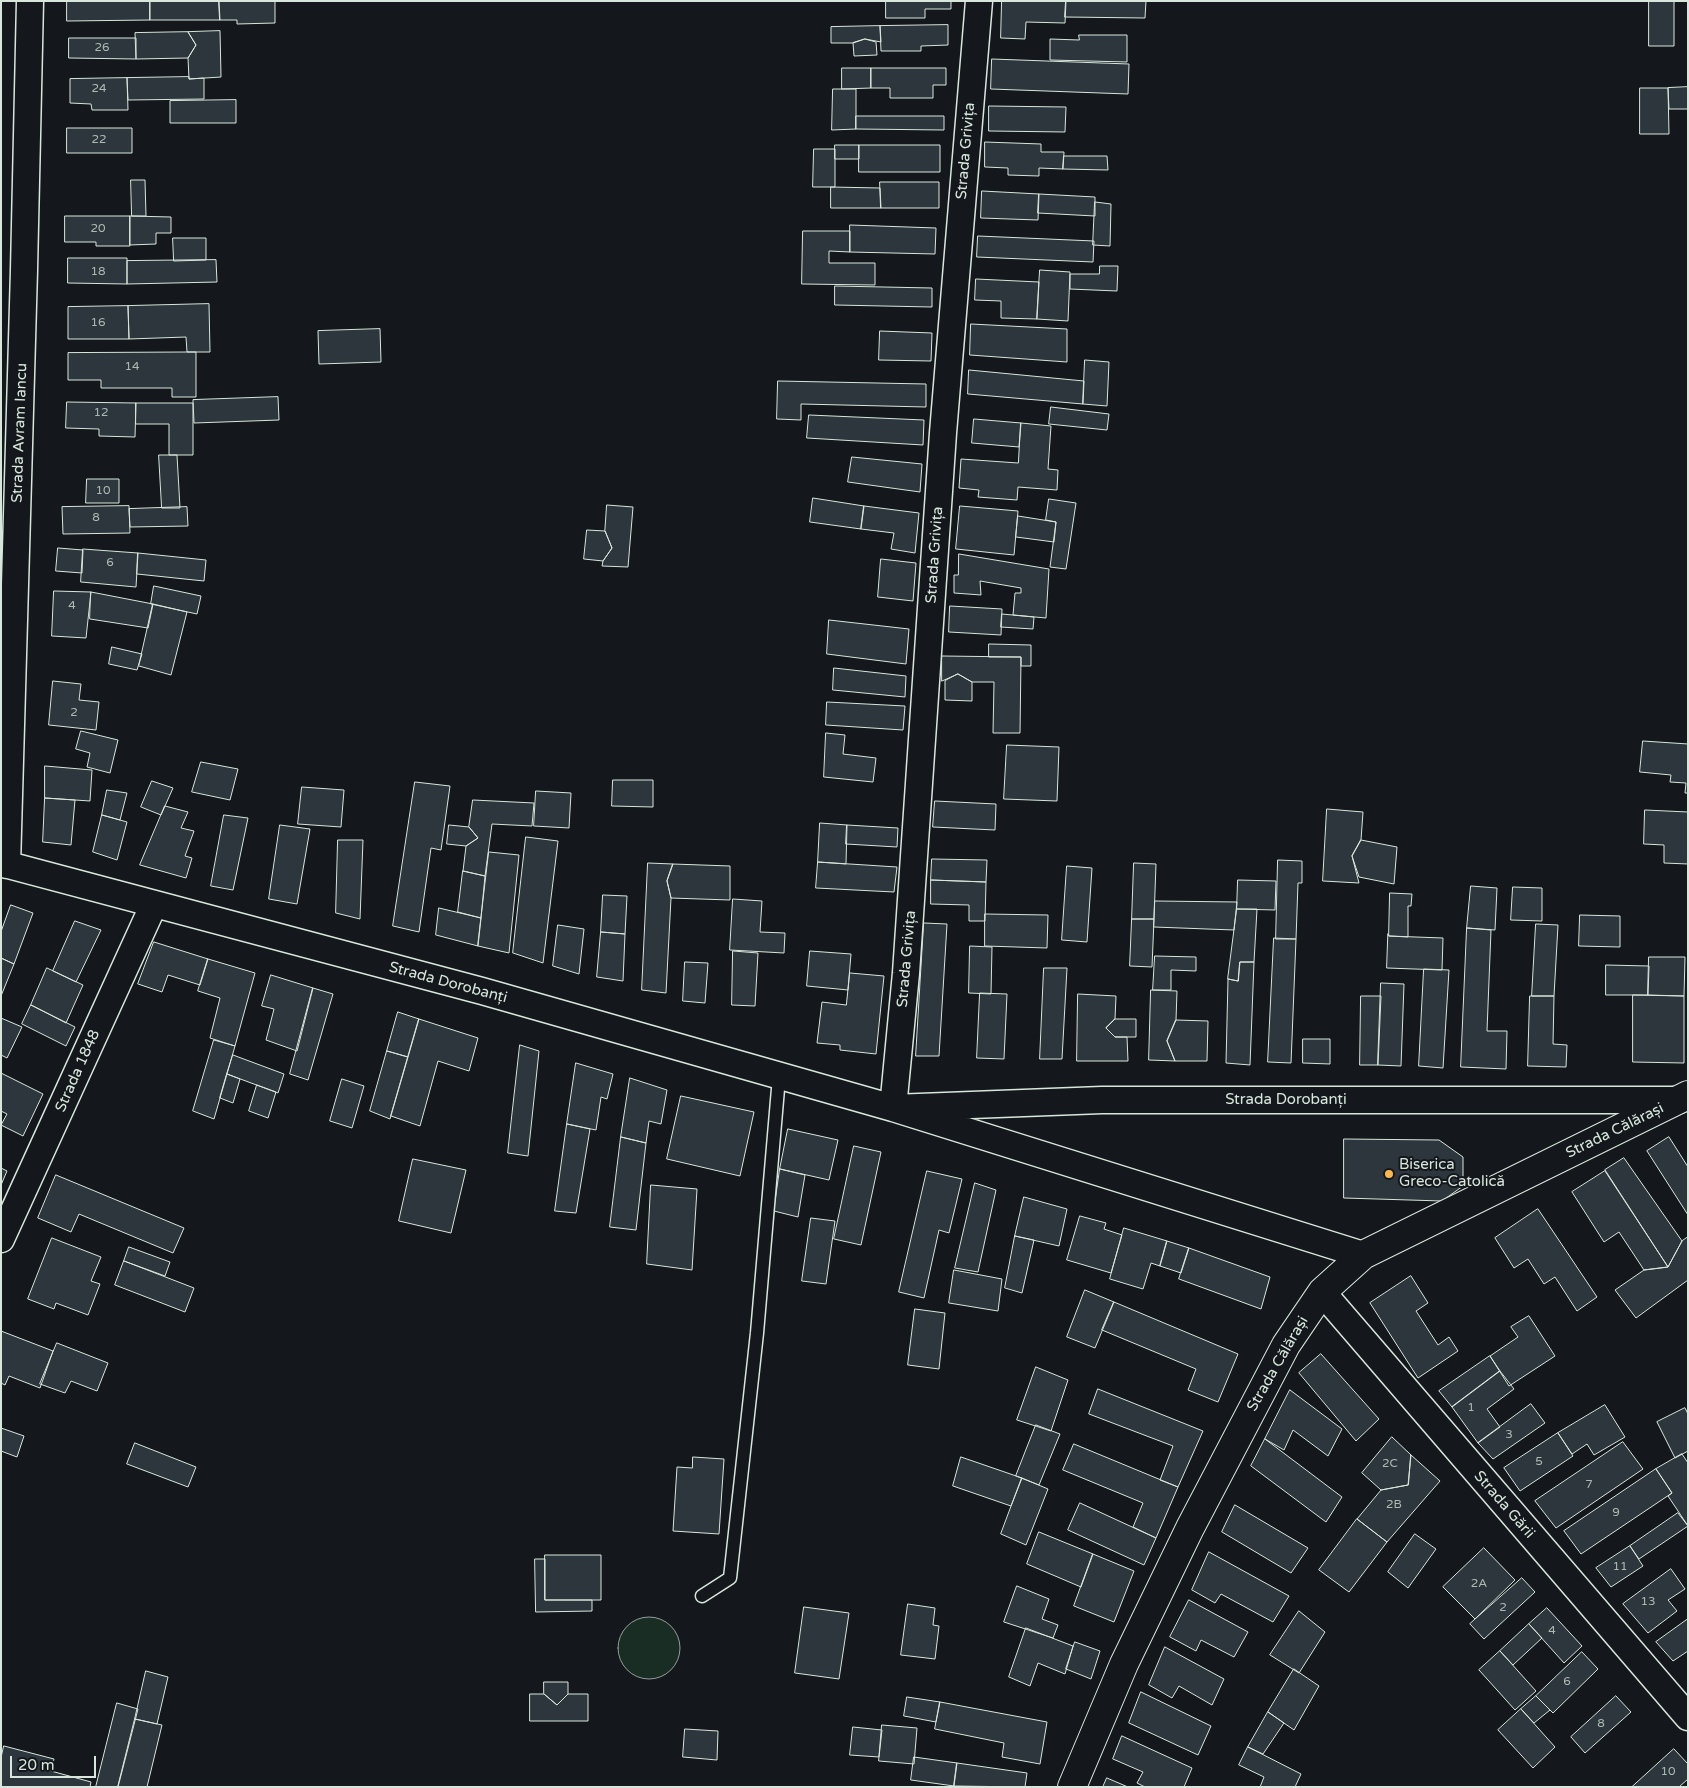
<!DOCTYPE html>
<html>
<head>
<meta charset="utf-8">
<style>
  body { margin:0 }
  #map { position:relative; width:1689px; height:1788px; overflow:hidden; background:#14181c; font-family:"Varela Round",sans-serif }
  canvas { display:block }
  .frame { position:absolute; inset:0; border:2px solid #d8e6dc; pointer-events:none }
  .scale { position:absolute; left:10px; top:1756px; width:86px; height:22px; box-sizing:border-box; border:2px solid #d8e6dc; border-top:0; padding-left:6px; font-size:15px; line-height:18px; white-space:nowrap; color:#d8e6dc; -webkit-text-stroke:4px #14181c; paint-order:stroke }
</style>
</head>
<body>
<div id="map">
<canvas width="1689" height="1788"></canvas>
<div class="frame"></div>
<div class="scale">20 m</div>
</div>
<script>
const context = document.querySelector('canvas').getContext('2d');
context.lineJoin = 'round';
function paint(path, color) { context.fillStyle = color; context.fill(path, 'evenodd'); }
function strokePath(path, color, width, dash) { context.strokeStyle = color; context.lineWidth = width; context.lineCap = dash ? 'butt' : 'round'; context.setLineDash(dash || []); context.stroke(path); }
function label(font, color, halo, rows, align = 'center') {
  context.font = font + ' "Varela Round",sans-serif'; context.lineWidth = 4; context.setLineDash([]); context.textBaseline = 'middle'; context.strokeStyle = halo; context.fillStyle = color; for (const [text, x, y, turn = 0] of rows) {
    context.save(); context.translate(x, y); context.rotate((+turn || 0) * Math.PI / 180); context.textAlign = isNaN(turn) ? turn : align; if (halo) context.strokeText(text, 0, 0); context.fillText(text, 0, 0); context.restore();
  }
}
const green = new Path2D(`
  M618 1648a31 31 0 1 1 62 0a31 31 0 1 1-62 0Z`);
const building = new Path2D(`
  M67 1H150V20L67 21Z
  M150 1H219L220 20H150Z
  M219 1H275V23L237 24V20H220Z
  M886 1H951V9H925V18H886Z
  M1002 1H1066L1065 23 1026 22 1025 39 1001 38Z
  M1066 1H1146L1145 18 1065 17Z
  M1649 1H1674V46H1649Z
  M948 25V45L921 46V51H881L880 26Z
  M880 26 881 42 865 39 853 43H831V27Z
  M220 31 221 77 189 79 188 58 196 45 188 32Z
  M188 32 196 45 188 58 136 59 135 33Z
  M1079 35H1127V62L1050 60V39L1079 40Z
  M69 38H136V59L69 58Z
  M865 39 876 42 877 55 854 56 853 43Z
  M992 59 1129 64 1128 94 991 89Z
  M842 68H871V88L842 89Z
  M871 68H946V85H933V98H890V88H871Z
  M189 77V79L204 78V99L128 100 127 78Z
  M127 78 128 110H92L91 104 70 103V79Z
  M1688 87V109H1669L1668 88Z
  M1640 88H1668L1669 134H1640Z
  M833 89H856V129L832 130Z
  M236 100V123H170V101Z
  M989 106 1066 107 1065 132 989 131Z
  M856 116H944V130L856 129Z
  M67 128H132V153H67Z
  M985 142 1041 144V152H1064L1063 169 1039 168V176L1008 175V168L985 167Z
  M835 145H859V159H835Z
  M859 145H940V172H859Z
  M814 149H835V187H813Z
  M1064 156H1107L1108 170 1063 169Z
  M131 180H145L146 216H132Z
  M880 182H939V208H881Z
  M831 187 880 188 881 208H831Z
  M982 191 1039 194 1038 220 981 218Z
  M1039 194 1095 197V216L1038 213Z
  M1095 202 1111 204 1110 246 1093 245Z
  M65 216H130V246H96V242H65Z
  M130 216 171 217V233H156V244L130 245Z
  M850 225 936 228 935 254 850 252Z
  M803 231H850V252L829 251V263H875V285L802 284Z
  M978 236 1094 241 1093 262 977 257Z
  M173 238H206V260L174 261Z
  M68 258H127V284L68 283Z
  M216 260 217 282 127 284V261Z
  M1100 266H1118L1117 291 1070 289V274H1099Z
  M1040 270 1070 272 1068 321 1037 319Z
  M976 279 1039 282 1037 319 1001 318V301L975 300Z
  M835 286 932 288V307L835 305Z
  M209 304 210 352H187L186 337 129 339 128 306Z
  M128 306 129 339H68V307Z
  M971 324 1067 329V362L970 355Z
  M380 329 381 362 319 364 318 331Z
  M880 331 932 333 931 361 879 360Z
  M187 352H196V397H172V388H101V380H68V353Z
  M1085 360 1109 362 1107 406 1083 404Z
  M969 370 1084 381 1083 404 968 394Z
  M778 381 926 384V407L801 404V420L777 419Z
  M278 397 279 420 194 423 193 400Z
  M67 402 136 403 135 437 99 436V429L66 428Z
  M136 403H193V455H169V424H136Z
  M1051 407 1109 414 1107 430 1049 424Z
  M809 415 924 420 923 445 807 438Z
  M974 419 1021 423 1019 447 972 443Z
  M1021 423 1051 426 1048 469 1058 470 1057 490 1018 487 1017 500 978 497 979 490 959 488 961 459 1018 463Z
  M159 455H177L180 508H162Z
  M852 457 922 464 920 492 848 482Z
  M87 479H119V503H86Z
  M813 498 864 506 861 529 810 522Z
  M1049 499 1076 503 1066 569 1050 567 1056 522 1046 520Z
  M607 505 633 507 628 567 602 566 603 561 612 548 605 531Z
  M129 506 130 533 63 534 62 507Z
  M864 506 919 513 915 553 891 549 894 533 861 529Z
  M960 506 1018 511 1014 555 956 549Z
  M187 507 188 526 130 527 129 509Z
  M1018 516 1056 522 1054 542 1016 537Z
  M587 530 605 531 612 548 603 561 584 559Z
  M58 548 83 550 82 573 56 571Z
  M83 549 138 553 136 587 81 582Z
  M138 553 206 560 204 581 137 574Z
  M959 554 1049 569 1046 618 1013 615 1015 593H1021V588L980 581 981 595 954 593V575H958Z
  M881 559 916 563 913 601 878 597Z
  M154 586 201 596 197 614 151 604Z
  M54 591 91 592 86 638 52 636Z
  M91 592 153 604 148 628 90 619Z
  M153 604 187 612 171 675 139 666Z
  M950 606 1002 609 1001 635 949 632Z
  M1002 614 1034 617 1033 629 1001 627Z
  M829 620 909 629 906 664 827 654Z
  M989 644 1031 645V666H1021V657H989Z
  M112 647 142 654 137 670 109 664Z
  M942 656 1021 657 1020 733H993L994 682H972L958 674 942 681Z
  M834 668 906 676 905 697 833 690Z
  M958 674 972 682V701L945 700V681Z
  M53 681 81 684 79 700 99 702 96 730 49 725Z
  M827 702 905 706 903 730 826 725Z
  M81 731 118 740 110 773 87 767 90 753 76 749Z
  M826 733 845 735 843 754 876 758 873 782 824 777Z
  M1643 741 1688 744V793H1685L1686 783 1670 782 1671 775 1640 772Z
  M1007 745 1059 747 1057 801 1004 799Z
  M201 762 238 769 230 800 192 792Z
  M45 766 92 770 90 801 45 798Z
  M613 780H653V807L612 806Z
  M152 781 173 788 161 815 141 807Z
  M415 782 450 786 441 850 431 848 419 932 393 926Z
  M302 787 344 790 341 827 298 824Z
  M107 790 127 793 120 820 102 815Z
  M536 791 571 793 569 828 534 826Z
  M45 798 75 800 71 845 43 842Z
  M473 800 534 803 532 826 492 824 485 876 463 871 466 846 478 838 469 827Z
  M935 801 996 804 995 830 933 827Z
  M165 806 188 812 181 828 194 831 185 856 192 858 186 878 140 865Z
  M1327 809 1363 812 1361 840 1352 856 1359 883 1323 881Z
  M1645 810 1688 812V864L1664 863V845L1644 844Z
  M102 815 127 822 117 860 93 852Z
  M224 815 248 818 233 890 211 886Z
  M820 823 847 825 846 864 818 862Z
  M280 825 310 829 297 904 269 899Z
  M449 825 469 827 478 838 466 846 447 844Z
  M847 825 898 828 897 847 846 844Z
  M526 837 558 841 543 963 513 953Z
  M338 840H363L360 919 336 913Z
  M1361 840 1397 847 1394 884 1359 877 1352 856Z
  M489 852 519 855 509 953 478 946Z
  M932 859 987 860 986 882 931 880Z
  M1278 860 1302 861V883H1298L1296 939H1276Z
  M818 862 897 867 894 892 816 888Z
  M648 863 673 864 667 881 671 898 666 993 642 990Z
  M1134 863 1156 864 1154 919H1132Z
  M673 864 730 866V900L671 898 667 881Z
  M1067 866 1092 868 1087 942 1062 940Z
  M463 871 485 876 481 918 458 912Z
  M931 880 986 882 985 921H969V905L931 904Z
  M1238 880 1276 881 1275 910 1237 909Z
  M1471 886 1497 888 1495 930 1467 928Z
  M1513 887 1542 888V921L1511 920Z
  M1390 893 1412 894 1411 906H1408V937L1389 936Z
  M603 895 627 896 625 934 601 932Z
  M733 899 762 901 760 932 785 933 784 953 730 950Z
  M1155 901 1237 902 1234 930 1154 927Z
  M11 905 33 913 14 964 1 958V932Z
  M439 908 481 918 478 946 436 935Z
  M1237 909H1257L1254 962H1240L1238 981 1228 979Z
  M985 914 1048 915 1047 948 985 946Z
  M1580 915 1620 916V947L1579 946Z
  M1132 919H1154L1152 967 1130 966Z
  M75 921 101 930 76 982 53 971Z
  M924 923 947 924 939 1056H916Z
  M1536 924 1558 925 1554 996H1532Z
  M558 925 584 929 579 974 553 966Z
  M1467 928 1491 930 1487 1031H1507L1506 1069 1461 1067Z
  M601 932 625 934 623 981 597 977Z
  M1388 934 1389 936 1443 938 1442 970 1387 968Z
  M1274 938 1296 939 1291 1063 1268 1062Z
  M154 942 208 959 200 985 168 975 162 992 138 984Z
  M970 946 992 947 991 994 969 993Z
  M733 951 758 953 755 1006 732 1005Z
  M810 951 851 954 848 990 807 986Z
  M1155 956 1196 957V971L1171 970V990H1153Z
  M1649 957H1685L1684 996 1648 995Z
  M1 958 14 964 1 996Z
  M208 959 255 973 235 1046 210 1038 220 998 198 991Z
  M685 962 708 963 705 1003 683 1001Z
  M1240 962H1254L1250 1065 1226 1063 1228 979 1238 981Z
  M1606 965 1649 966 1648 995H1606Z
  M47 968 83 985 66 1023 31 1005Z
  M1044 968H1067L1062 1059H1040Z
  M1424 969 1449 970 1443 1068 1419 1066Z
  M850 973 884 976 876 1054 840 1050V1045L817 1043 822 1002 846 1005Z
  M271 975 313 988 297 1051 266 1040 274 1009 262 1006Z
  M1381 983 1404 984 1401 1066 1378 1065Z
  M313 988 333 994 308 1080 290 1074Z
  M1151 990 1177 991 1176 1020 1167 1041 1175 1061 1149 1060Z
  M980 993 1007 994 1004 1059 977 1058Z
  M1078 994 1116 996 1115 1019 1106 1028 1115 1037H1127L1128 1061H1077Z
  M1633 995 1684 996V1063L1633 1062Z
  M1361 996H1381L1378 1065H1360Z
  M1530 996H1554L1553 1044 1567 1045 1566 1067 1528 1066Z
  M31 1005 75 1027 66 1046 22 1024Z
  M398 1012 419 1019 408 1057 387 1051Z
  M1 1018 22 1027 7 1058 1 1055Z
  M419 1019 478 1038 469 1071 438 1061 420 1126 391 1116Z
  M1115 1019H1136V1037H1115L1106 1028Z
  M1176 1020 1208 1021 1207 1061H1175L1167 1041Z
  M1303 1039H1330V1064L1303 1063Z
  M214 1040 235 1046 214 1119 193 1111Z
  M520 1045 539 1051 528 1156 508 1153Z
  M387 1051 408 1057 390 1119 370 1111Z
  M233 1055 284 1074 278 1093 227 1074Z
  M576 1063 613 1074 607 1099 601 1097 596 1130 567 1124Z
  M1 1073 43 1094 23 1136 1 1125 7 1114 1 1111Z
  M227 1074 240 1079 233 1103 220 1098Z
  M630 1078 667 1090 661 1124 649 1121 646 1143 621 1137Z
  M342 1079 364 1086 352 1128 330 1121Z
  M257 1085 276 1092 268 1118 249 1111Z
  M681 1096 754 1112 740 1176 667 1159Z
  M567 1124 590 1129 576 1213 555 1211Z
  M788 1129 838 1140 829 1180 780 1169Z
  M621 1137 646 1143 636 1230 610 1227Z
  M1669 1137 1688 1167V1215L1647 1151Z
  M1344 1139 1439 1140 1463 1157V1186L1442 1201 1344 1198Z
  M854 1146 881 1152 861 1245 834 1239Z
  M1624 1158 1682 1241 1668 1267 1605 1170Z
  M413 1159 466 1170 451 1233 399 1221Z
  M1 1168 7 1171 1 1185Z
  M780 1169 805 1175 798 1217 774 1211Z
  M927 1171 962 1179 949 1233 939 1230 924 1298 899 1292Z
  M1605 1171 1668 1267 1644 1270 1619 1232 1604 1242 1572 1192Z
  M56 1175 184 1228 173 1253 79 1214 71 1232 38 1218Z
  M975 1183 996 1190 978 1272 955 1268Z
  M651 1185 697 1189 692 1270 647 1264Z
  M1024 1197 1067 1209 1059 1246 1015 1236Z
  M1538 1209 1597 1297 1577 1311 1555 1277 1544 1284 1528 1259 1514 1268 1495 1238Z
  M1080 1216 1106 1223 1104 1229 1122 1235 1111 1273 1067 1260Z
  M811 1218 835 1221 826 1284 802 1281Z
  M1124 1228 1167 1241 1160 1266 1151 1263 1143 1289 1110 1279Z
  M1015 1236 1034 1240 1022 1293 1005 1288Z
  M1688 1237V1280L1636 1318 1615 1290 1644 1270 1668 1267 1682 1241Z
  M52 1238 101 1257 91 1281 100 1284 88 1315 56 1303 54 1309 28 1299Z
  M1167 1241 1189 1248 1181 1273 1160 1266Z
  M129 1247 170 1262 165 1276 124 1261Z
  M1189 1248 1270 1277 1261 1309 1179 1279Z
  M124 1261 194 1288 185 1312 115 1285Z
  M954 1270 1002 1279 998 1311 949 1303Z
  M1411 1276 1428 1303 1416 1311 1438 1345 1449 1337 1458 1351 1418 1378 1370 1303Z
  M1085 1290 1114 1302 1095 1348 1067 1337Z
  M1114 1302 1238 1354 1218 1402 1188 1390 1196 1369 1102 1330Z
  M915 1309 945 1313 939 1369 908 1365Z
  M1529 1316 1555 1356 1509 1386 1490 1356 1518 1337 1511 1327Z
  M1 1331 53 1351 40 1388 9 1376 5 1385 1 1383Z
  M57 1343 108 1363 97 1391 71 1381 65 1393 40 1384Z
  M1321 1354 1379 1419 1356 1441 1299 1373Z
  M1490 1356 1500 1371 1452 1407 1439 1391Z
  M1036 1367 1068 1380 1051 1431 1017 1420Z
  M1500 1371 1514 1389 1487 1409 1500 1427 1478 1443 1452 1407Z
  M1098 1389 1203 1431 1178 1487 1160 1480 1173 1446 1089 1414Z
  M1290 1390 1342 1429 1328 1456 1293 1430 1284 1450 1265 1439Z
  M1531 1404 1545 1423 1493 1459 1478 1443Z
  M1605 1405 1625 1437 1594 1455 1587 1444 1572 1454 1558 1433Z
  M1685 1408 1688 1414V1451L1675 1458 1657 1422Z
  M1036 1425 1060 1434 1039 1485 1016 1476Z
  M1 1428 24 1436 17 1457 1 1451Z
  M1558 1433 1573 1456 1520 1491 1504 1468Z
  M1392 1437 1411 1455 1408 1485 1381 1490 1362 1473Z
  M1265 1439 1342 1497 1326 1522 1251 1466Z
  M1623 1442 1643 1469 1556 1528 1535 1501Z
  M135 1443 196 1467 188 1487 127 1464Z
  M1074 1444 1178 1487 1156 1538 1133 1527 1143 1503 1063 1470Z
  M1682 1454 1688 1463V1526L1668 1496 1672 1493 1656 1469Z
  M1411 1455 1440 1481 1387 1542 1357 1519 1381 1490 1408 1485Z
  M693 1457 724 1459 719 1534 673 1531 677 1467 692 1468Z
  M961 1457 1022 1478 1011 1506 953 1486Z
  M1656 1469 1672 1493 1581 1554 1564 1531Z
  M1022 1478 1048 1489 1026 1545 1001 1534Z
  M1080 1503 1156 1538 1144 1565 1068 1530Z
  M1235 1505 1308 1548 1291 1573 1222 1532Z
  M1678 1513 1688 1526 1639 1559 1630 1546Z
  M1357 1519 1387 1542 1349 1592 1319 1570Z
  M1039 1532 1093 1554 1081 1587 1027 1564Z
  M1415 1534 1436 1549 1408 1588 1388 1572Z
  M1630 1546 1643 1566 1611 1587 1596 1568Z
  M1484 1548 1515 1580 1475 1619 1443 1587Z
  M1209 1552 1289 1596 1273 1622 1221 1594 1215 1603 1192 1590Z
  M1093 1554 1134 1571 1114 1622 1074 1606Z
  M545 1555H601V1600H545Z
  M535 1559H545V1600H592V1611L536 1612Z
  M1671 1569 1685 1589 1668 1600 1677 1611 1648 1633 1623 1604Z
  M1522 1578 1535 1592 1484 1639 1470 1624Z
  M1017 1586 1049 1599 1042 1619 1058 1625 1053 1638 1004 1622Z
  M1189 1600 1248 1632 1234 1657 1201 1640 1196 1651 1170 1637Z
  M908 1604 935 1608 933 1625 939 1626 935 1659 901 1655Z
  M804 1607 849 1613 839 1679 795 1673Z
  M1547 1608 1582 1646 1564 1663 1529 1624Z
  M1299 1611 1325 1632 1299 1673 1270 1655Z
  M1688 1619V1651L1673 1661 1656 1642Z
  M1529 1624 1542 1638 1513 1665 1500 1651Z
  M1026 1628 1073 1646 1065 1674 1038 1663 1030 1686 1009 1677Z
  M1075 1642 1100 1651 1091 1679 1066 1669Z
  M1165 1647 1224 1679 1212 1705 1179 1686 1172 1698 1149 1685Z
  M1500 1651 1536 1691 1515 1710 1479 1670Z
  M1582 1652 1598 1669 1553 1713 1536 1696Z
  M1294 1669 1319 1686 1294 1730 1268 1712Z
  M146 1671 168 1677 157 1724 135 1719Z
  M544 1682H568V1694L557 1705 544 1694Z
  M1141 1692 1211 1726 1198 1755 1129 1723Z
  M530 1694H544L557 1705 568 1694H588V1721H530Z
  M1536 1696 1550 1710 1534 1723 1521 1709Z
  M1616 1696 1631 1712 1585 1753 1571 1737Z
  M907 1697 940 1702 936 1722 904 1716Z
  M940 1702 1047 1722 1040 1764 1002 1757 1004 1743 935 1729Z
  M117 1703 138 1709 118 1787H96Z
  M1521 1709 1555 1747 1533 1768 1498 1730Z
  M1268 1712 1284 1723 1263 1754 1248 1747Z
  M135 1719 162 1725 147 1787H118Z
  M882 1725 917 1728 914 1764 879 1761Z
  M853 1727 882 1730 879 1757 850 1755Z
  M685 1729 718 1731 717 1760 683 1757Z
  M1122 1736 1192 1768 1184 1787H1145L1137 1783 1143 1772 1113 1759Z
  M4 1746 54 1759 51 1771 91 1782 90 1787H1V1758Z
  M1248 1747 1301 1774 1295 1787H1260L1264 1777 1239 1765Z
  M1674 1749 1688 1764V1779L1679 1787H1632Z
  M914 1757 957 1763 954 1786 911 1780Z
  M957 1763 1027 1773 1025 1787 954 1786Z
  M1107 1778 1128 1787H1103Z`);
const lane = new Path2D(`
  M702 1596 730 1578 757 1333 779 1077`);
const street = new Path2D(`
  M979 1 943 433 906 973 893 1108 1102 1100H1679
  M1 863 482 991 893 1108 1363 1255
  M7 865 24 270 30 1
  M1 1239 154 904
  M1322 1292 1688 1717`);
const secondary = new Path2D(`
  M1072 1787 1124 1664 1190 1528 1286 1345 1322 1292 1363 1255 1688 1095`);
const markers = [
  [1389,1174,5,"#ffb74d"]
];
const numberNames = [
  ["26",102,48],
  ["24",99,89],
  ["22",99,140],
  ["20",98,229],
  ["18",98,272],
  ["16",98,323],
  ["14",132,367],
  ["12",101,413],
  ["10",103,491],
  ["8",96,518],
  ["6",110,563],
  ["4",72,606],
  ["2",74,713],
  ["1",1471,1408],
  ["3",1509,1435],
  ["5",1539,1462],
  ["2C",1390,1464],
  ["7",1589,1485],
  ["2B",1394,1505],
  ["9",1616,1513],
  ["11",1620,1567],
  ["2A",1479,1584],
  ["13",1648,1602],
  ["2",1503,1608],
  ["4",1552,1631],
  ["6",1567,1682],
  ["8",1601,1724],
  ["10",1668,1772]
];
const streetNames = [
  ["Strada Grivița",966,151,-85],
  ["Strada Avram Iancu",20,433,-88],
  ["Strada Grivița",935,555,-86],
  ["Strada Grivița",907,959,-85],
  ["Strada Dorobanți",448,983,15],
  ["Strada 1848",78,1071,-66],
  ["Strada Dorobanți",1286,1100],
  ["Strada Călărași",1615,1131,-26],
  ["Strada Călărași",1278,1364,-60],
  ["Strada Gării",1504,1505,49]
];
const poiNames = [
  ["Biserica",1399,1165],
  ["Greco-Catolică",1399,1182]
];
paint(green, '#1a2d24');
strokePath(green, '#939e99', 1);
paint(building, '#2c363c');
strokePath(building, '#d8e6dc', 1);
strokePath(lane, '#d8e6dc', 15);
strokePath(street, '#d8e6dc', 29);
strokePath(secondary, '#d8e6dc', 30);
strokePath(lane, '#14181c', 12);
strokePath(street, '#14181c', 26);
strokePath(secondary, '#14181c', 28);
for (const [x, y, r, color] of markers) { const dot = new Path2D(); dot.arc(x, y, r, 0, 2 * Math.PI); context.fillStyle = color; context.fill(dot); strokePath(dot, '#14181c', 2); }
label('12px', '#adbab4', null, numberNames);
label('15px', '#d8e6dc', '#14181c', streetNames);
label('15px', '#d8e6dc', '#14181c', poiNames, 'left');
</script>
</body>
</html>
